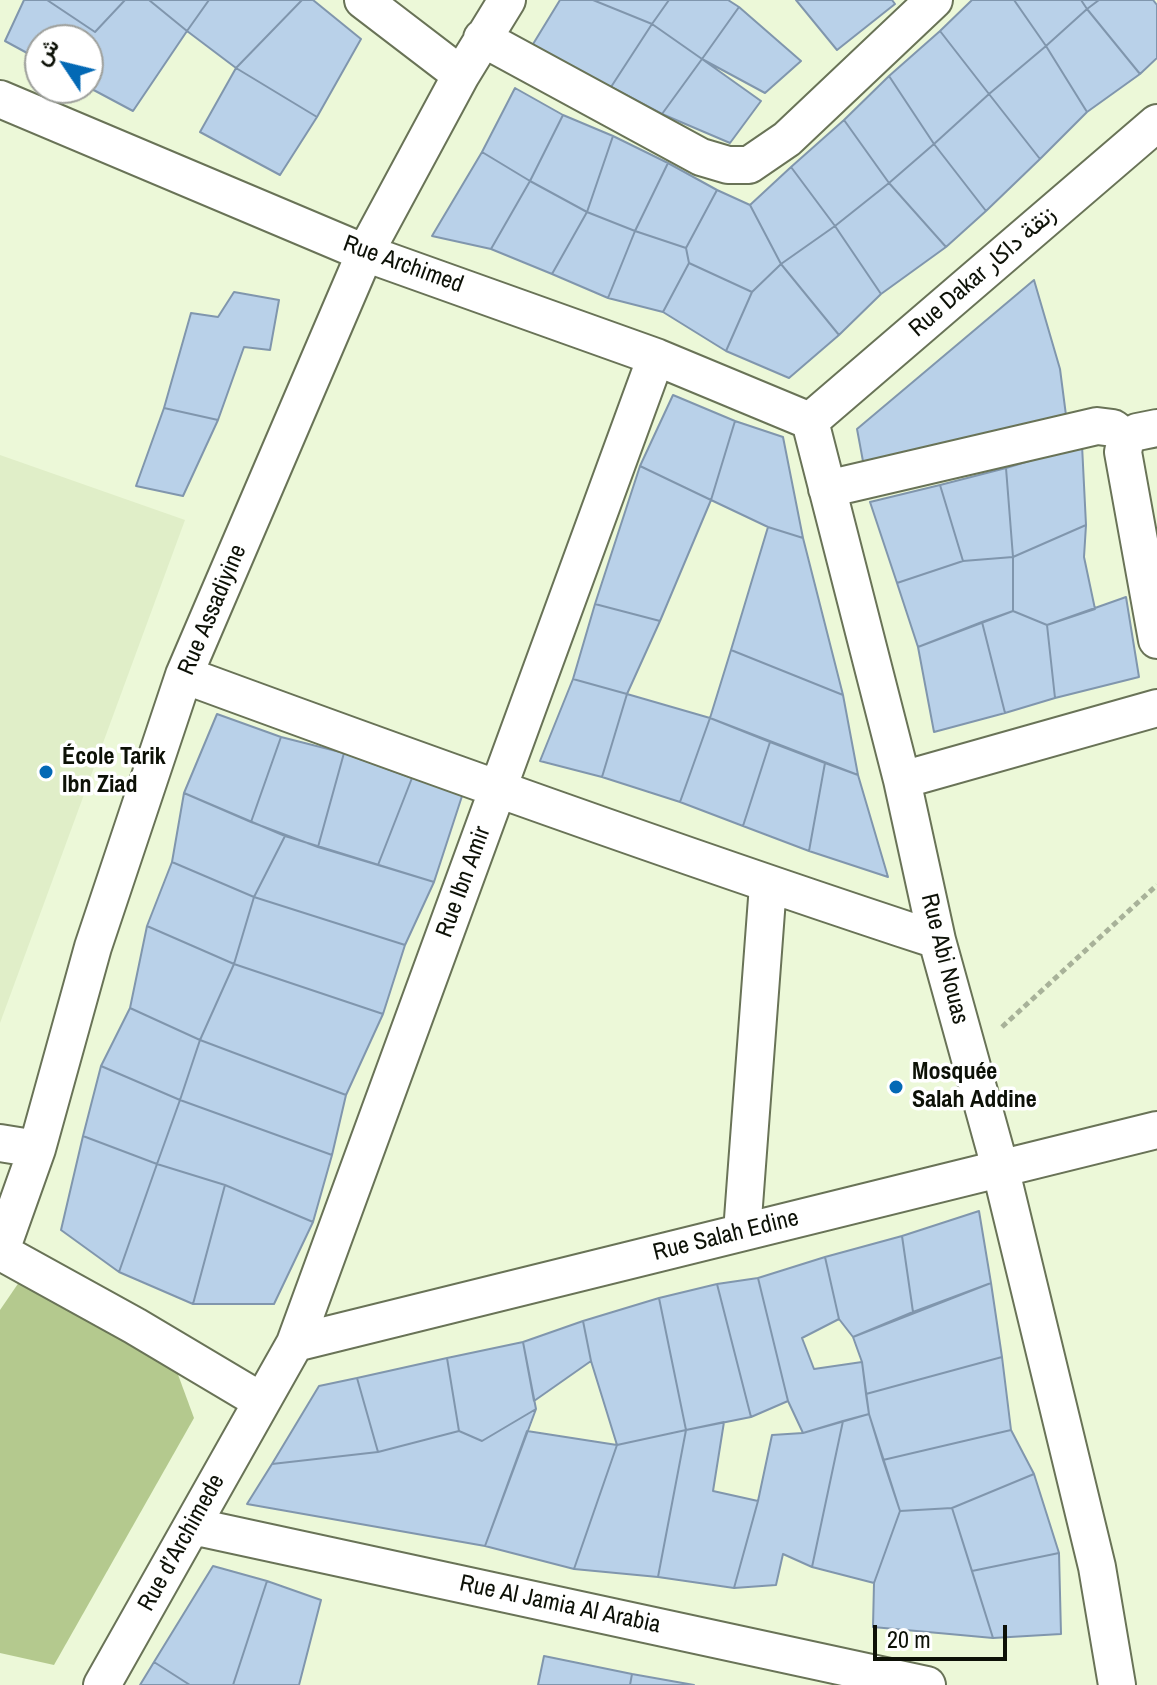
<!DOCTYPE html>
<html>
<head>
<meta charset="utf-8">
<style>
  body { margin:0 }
  #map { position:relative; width:1157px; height:1685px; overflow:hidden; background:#ecf8d8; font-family:"Archivo Narrow",Vazirmatn,sans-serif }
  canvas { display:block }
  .north { position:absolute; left:24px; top:24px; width:80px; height:80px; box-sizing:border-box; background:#fff; border:2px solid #9ea09c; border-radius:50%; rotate:305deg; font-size:22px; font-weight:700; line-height:32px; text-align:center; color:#0d1107 }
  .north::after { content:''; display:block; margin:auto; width:28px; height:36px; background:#0369b5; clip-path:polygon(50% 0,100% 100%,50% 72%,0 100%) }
  .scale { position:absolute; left:873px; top:1625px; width:134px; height:36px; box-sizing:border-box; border:4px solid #0d1107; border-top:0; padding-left:10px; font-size:24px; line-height:28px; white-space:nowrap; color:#0d1107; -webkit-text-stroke:6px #fff; paint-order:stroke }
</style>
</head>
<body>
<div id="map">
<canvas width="1157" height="1685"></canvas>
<div class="north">ش</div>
<div class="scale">20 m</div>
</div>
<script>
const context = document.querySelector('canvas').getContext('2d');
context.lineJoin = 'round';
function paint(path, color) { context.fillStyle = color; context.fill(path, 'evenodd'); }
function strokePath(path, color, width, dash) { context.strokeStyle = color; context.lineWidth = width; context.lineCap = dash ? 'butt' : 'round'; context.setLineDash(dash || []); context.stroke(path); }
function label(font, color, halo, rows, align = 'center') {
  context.font = font + ' "Archivo Narrow",Vazirmatn,sans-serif'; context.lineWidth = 7; context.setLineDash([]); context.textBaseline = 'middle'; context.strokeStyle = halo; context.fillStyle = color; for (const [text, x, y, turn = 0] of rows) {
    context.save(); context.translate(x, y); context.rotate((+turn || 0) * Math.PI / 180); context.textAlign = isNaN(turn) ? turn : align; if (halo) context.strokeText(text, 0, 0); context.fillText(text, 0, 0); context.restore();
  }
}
const built = new Path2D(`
  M0 455 185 520 0 1023Z`);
const green = new Path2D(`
  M24 1275 173 1361 194 1418 54 1665 0 1653V1310Z`);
const building = new Path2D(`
  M24 0H47L95 32 125 0H149L187 31 133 111 88 87V40H40V60L5 41Z
  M47 0H125L95 32Z
  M149 0H209L187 31Z
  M209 0H302L236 68 187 31Z
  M302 0H313L361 39 317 117 236 68Z
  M560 0H593L652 24 611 87 530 49Z
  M593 0H669L652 24Z
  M669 0H728L739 7 702 59 652 24Z
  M796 0H892L895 4 837 50Z
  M972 0H1014L1046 46 989 94 940 31Z
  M1014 0H1081L1087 9 1046 46Z
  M1081 0H1099L1087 9Z
  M1099 0H1153L1157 5V58L1140 74 1087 9Z
  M739 7 801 61 765 93 702 59Z
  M1087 9 1140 74 1087 112 1046 46Z
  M652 24 702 59 662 114 611 87Z
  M940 31 989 94 934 144 889 76Z
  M1046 46 1087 112 1040 159 989 94Z
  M702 59 761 101 730 143 662 114Z
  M236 68 317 117 280 175 200 132Z
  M889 76 934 144 889 183 844 120Z
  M515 88 563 115 530 181 482 152Z
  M989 94 1040 159 986 211 934 144Z
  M563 115 613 136 587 212 530 181Z
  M844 120 889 183 835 226 791 167Z
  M613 136 668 163 635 231 587 212Z
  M934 144 986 211 946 247 889 183Z
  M482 152 530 181 491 249 432 236Z
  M668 163 717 190 686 248 635 231Z
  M791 167 835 226 781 264 750 205Z
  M530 181 587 212 552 274 491 249Z
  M889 183 946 247 881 294 835 226Z
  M717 190 750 205 781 264 752 292 689 263 686 248Z
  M587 212 635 231 608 298 552 274Z
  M835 226 881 294 839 335 781 264Z
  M635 231 686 248 689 263 663 312 608 298Z
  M689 263 752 292 726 351 663 312Z
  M781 264 839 335 789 378 726 351 752 292Z
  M1034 280 1060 369 1067 423 865 472 857 429Z
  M234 292 279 300 270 350 244 347 218 420 164 408 191 313 218 317Z
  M673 395 735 421 711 500 640 466Z
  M164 408 218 420 183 496 136 486Z
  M735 421 783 437 803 538 768 527 711 500Z
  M1082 445 1086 525 1013 557 1006 468Z
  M640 466 711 500 660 621 595 604Z
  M1006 468 1013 557 963 561 940 485Z
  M940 485 963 561 897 583 870 502Z
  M1086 525 1084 557 1095 609 1047 625 1013 611V557Z
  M768 527 803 538 843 695 731 650Z
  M1013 557V611L918 647 897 583 963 561Z
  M1126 597 1139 677 1055 698 1047 625Z
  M595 604 660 621 627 694 573 679Z
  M1013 611 1047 625 1055 698 1005 713 982 622Z
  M982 622 1005 713 934 732 918 647Z
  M731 650 843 695 858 775 710 718Z
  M573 679 627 694 602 777 540 761Z
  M627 694 710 718 680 802 602 777Z
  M217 714 281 737 251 822 184 793Z
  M710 718 770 742 743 826 680 802Z
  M281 737 344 753 318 847 251 822Z
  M770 742 825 763 809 851 743 826Z
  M344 753 412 778 378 865 318 847Z
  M825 763 858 775 888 877 809 851Z
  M412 778 463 793 434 882 378 865Z
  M184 793 285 836 254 897 172 862Z
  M285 836 434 882 405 945 254 897Z
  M172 862 254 897 234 964 147 926Z
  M254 897 405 945 383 1014 234 964Z
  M147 926 234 964 200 1040 130 1008Z
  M234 964 383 1014 346 1095 200 1040Z
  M130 1008 200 1040 180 1100 101 1066Z
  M200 1040 346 1095 332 1155 180 1100Z
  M101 1066 180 1100 157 1164 83 1136Z
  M180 1100 332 1155 313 1222 225 1185 157 1164Z
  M83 1136 157 1164 119 1272 61 1230Z
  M157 1164 225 1185 193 1304 119 1272Z
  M225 1185 313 1222 274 1304H193Z
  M979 1211 991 1283 913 1312 902 1236Z
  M902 1236 913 1312 853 1337 839 1319 825 1257Z
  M825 1257 839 1319 802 1338 814 1369 862 1362 869 1414 803 1433 788 1401 758 1278Z
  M758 1278 788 1401 751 1417 717 1284Z
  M991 1283 1002 1357 866 1394 862 1362 853 1337Z
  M717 1284 751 1417 686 1430 659 1298Z
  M659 1298 686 1430 617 1445 591 1361 583 1321Z
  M583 1321 591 1361 534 1401 523 1342Z
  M523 1342 536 1409 482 1441 459 1431 447 1358Z
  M1002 1357 1011 1430 883 1460 869 1414 866 1394Z
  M447 1358 459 1431 378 1452 357 1378Z
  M357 1378 378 1452 272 1464 319 1386Z
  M536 1409 485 1546 247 1504 272 1464 378 1452 459 1431 482 1441Z
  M869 1414 900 1511 874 1583 812 1567 843 1421Z
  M843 1421 812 1567 783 1554 776 1585 734 1588 758 1501 772 1435 803 1433Z
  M724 1422 713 1491 758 1501 734 1588 658 1577 686 1430Z
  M686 1430 658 1577 574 1569 617 1445Z
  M1011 1430 1034 1474 952 1508 900 1511 883 1460Z
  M527 1431 617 1445 574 1569 485 1546Z
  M1034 1474 1059 1553 972 1571 952 1508Z
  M952 1508 993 1638 873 1627 874 1583 900 1511Z
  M1059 1553 1061 1634 993 1638 972 1571Z
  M213 1566 267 1581 233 1685H190L154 1662Z
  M267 1581 321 1600 299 1685H233Z
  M544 1656 632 1674 630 1685H538Z
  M154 1662 190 1685H140Z
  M632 1674 694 1685H630Z`);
const path = new Path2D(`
  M1002 1027 1157 885`);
const minor = new Path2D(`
  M363 0 461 75
  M482 38 701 157 728 165H749L787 139 934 0
  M0 99 365 253 656 357 810 421
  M810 421 902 780 937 940 1001 1171 1097 1567 1117 1685
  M810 421 1157 123
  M1126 438 1123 452 1157 640
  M1126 438 1137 432 1157 428
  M827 489 1097 426 1113 428 1126 438
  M184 675C434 767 684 857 937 940
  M902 780 1157 708
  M0 1143 37 1149
  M742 1232 768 885
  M1 1252 135 1326 261 1401
  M0 1253 37 1149 93 947 184 675 365 253 461 75 507 0
  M295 1343 1157 1130
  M192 1526 927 1685
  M102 1685 295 1343 656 357`);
const markers = [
  [46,772,8,"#0369b5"],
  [896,1087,8,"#0369b5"]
];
const streetNames = [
  ["Rue Archimed",403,265,20],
  ["Rue Dakar زنقة داكار",983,272,-41],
  ["Rue Assadiyine",213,610,-67],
  ["Rue Ibn Amir",464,882,-70],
  ["Rue Abi Nouas",944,959,76],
  ["Rue Salah Edine",726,1236,-14],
  ["Rue d’Archimede",182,1543,-61],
  ["Rue Al Jamia Al Arabia",560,1605,12]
];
const poiNames = [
  ["École Tarik",62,758],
  ["Ibn Ziad",62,786],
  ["Mosquée",912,1073],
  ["Salah Addine",912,1101]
];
paint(built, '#e0eec8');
paint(green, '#b4c98e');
paint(building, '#b9d1e9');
strokePath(building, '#8096ad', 2);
strokePath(minor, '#697357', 40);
strokePath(path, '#a8b299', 5, [6, 4]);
strokePath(minor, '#fff', 36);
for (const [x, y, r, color] of markers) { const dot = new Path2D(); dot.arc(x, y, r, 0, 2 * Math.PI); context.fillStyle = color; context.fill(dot); strokePath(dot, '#fff', 3); }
label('24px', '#0d1107', '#fff', streetNames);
label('bold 24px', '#0d1107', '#fff', poiNames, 'left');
</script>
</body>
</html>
